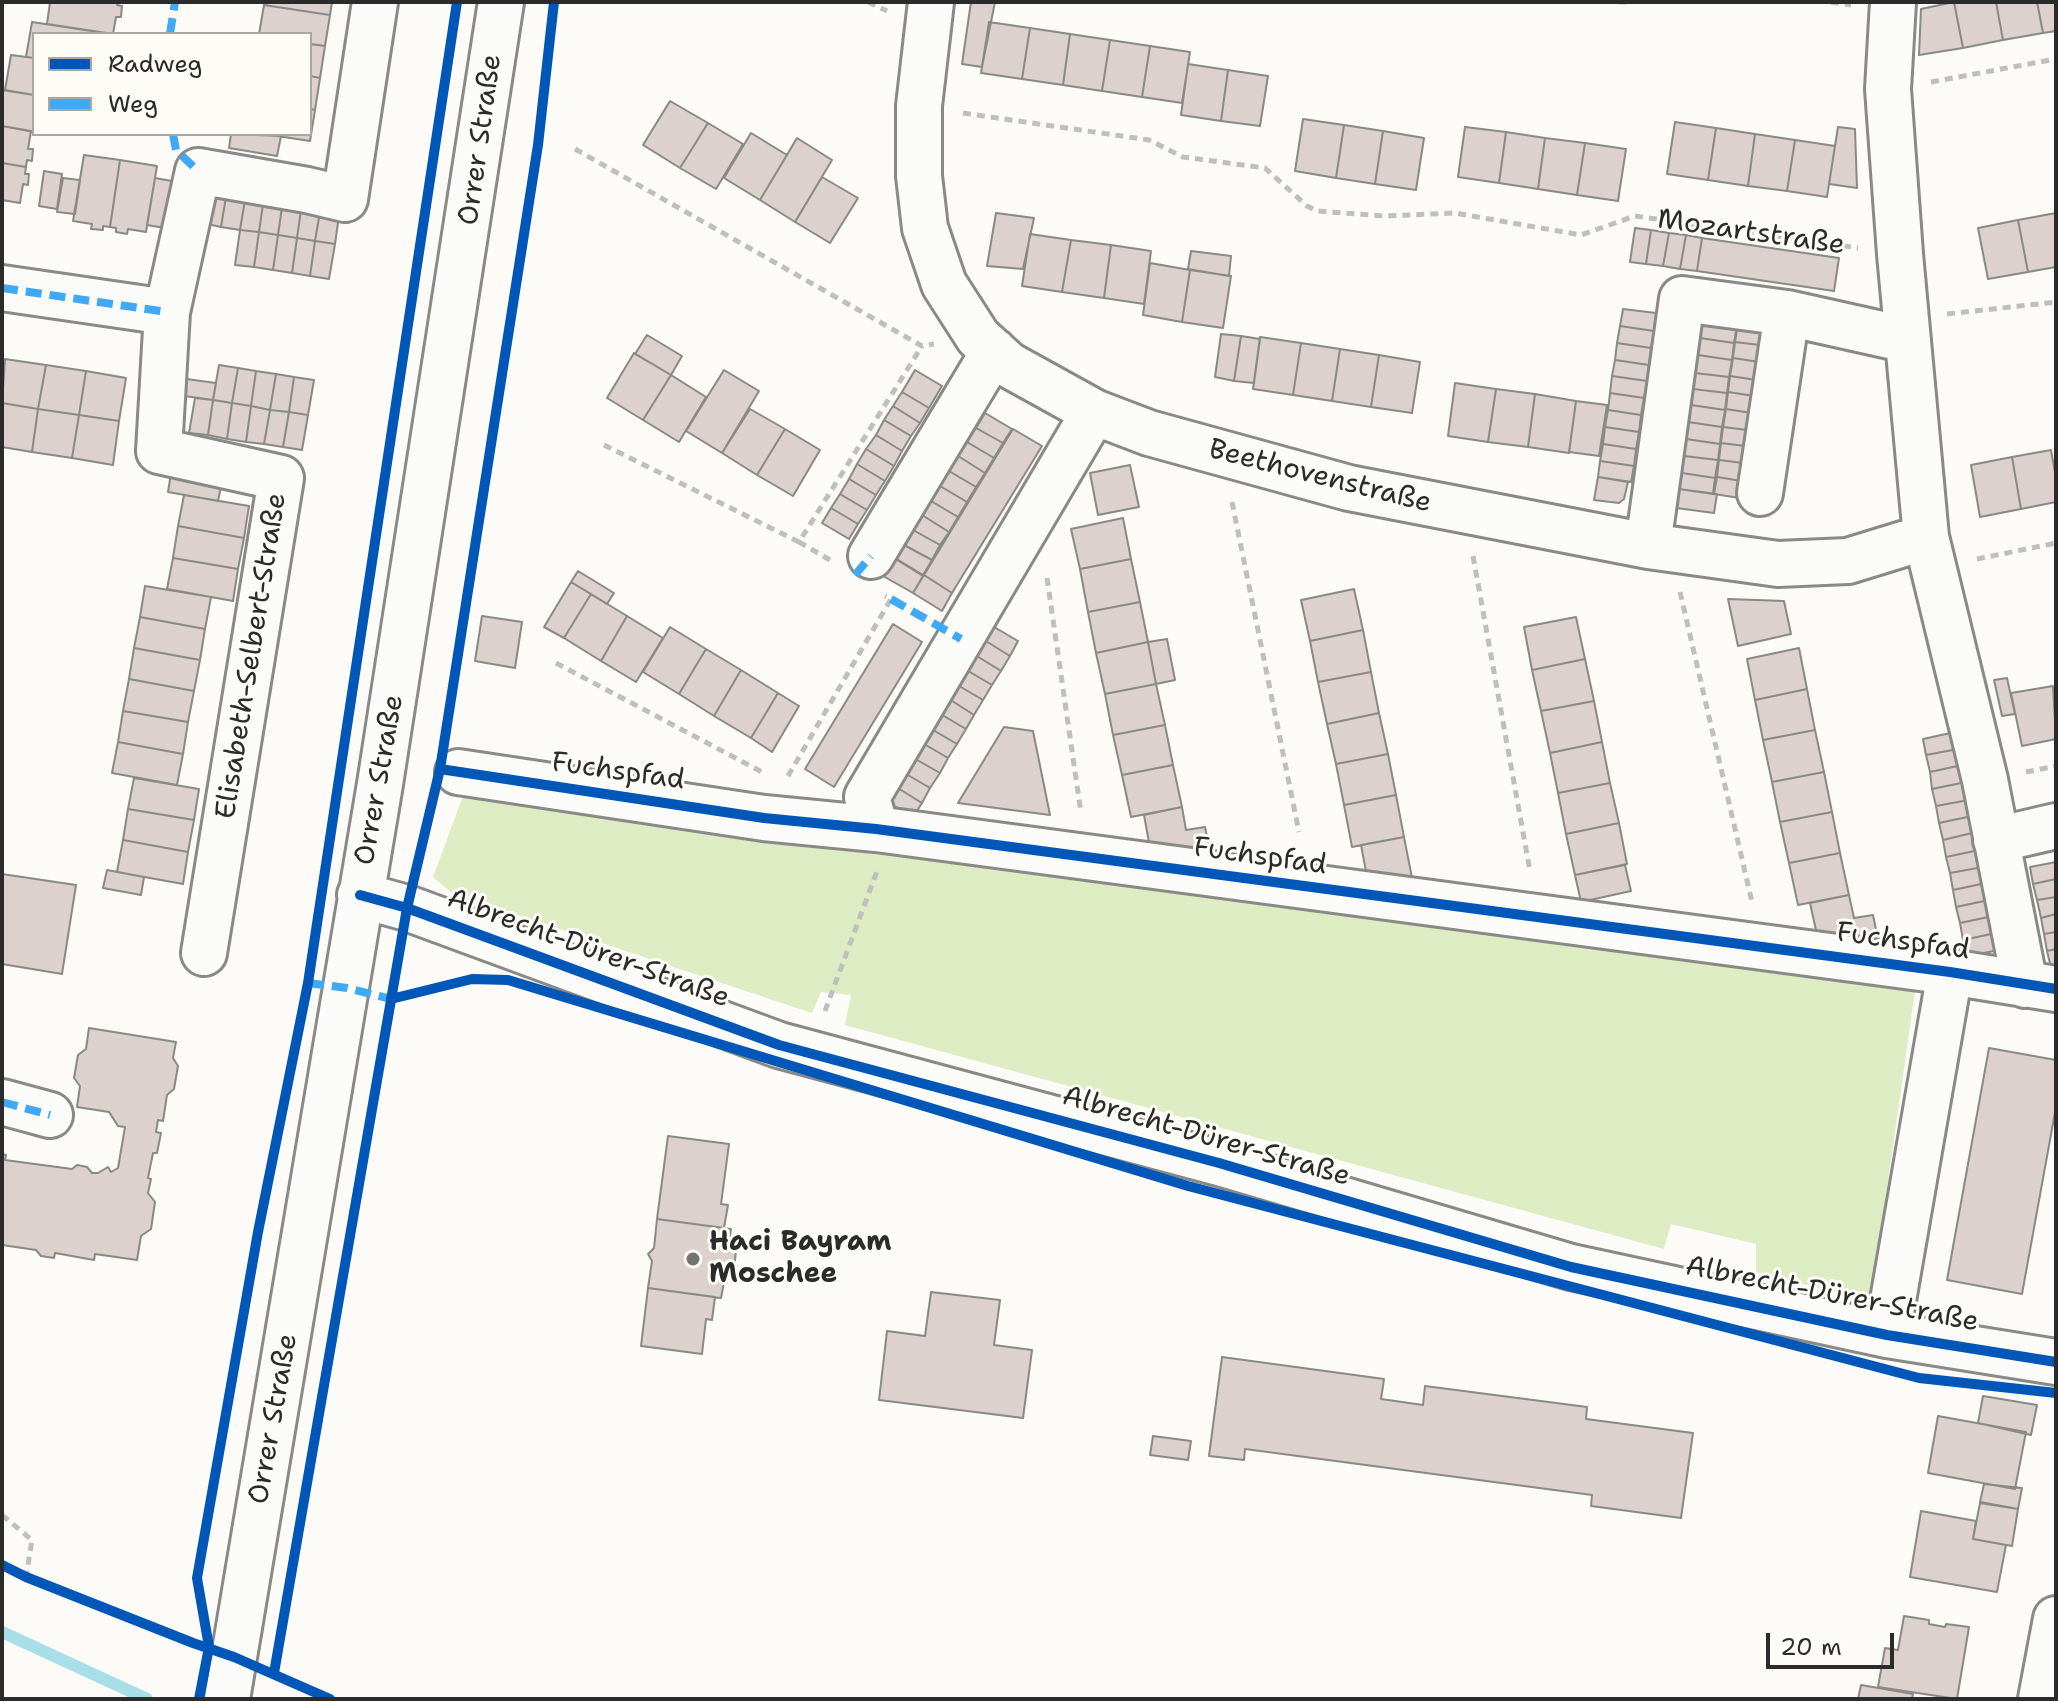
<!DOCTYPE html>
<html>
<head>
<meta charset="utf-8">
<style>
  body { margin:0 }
  #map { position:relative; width:2058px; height:1701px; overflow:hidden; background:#fcfbf8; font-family:"Shantell Sans",sans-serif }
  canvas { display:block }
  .frame { position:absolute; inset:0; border:4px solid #2b2b2b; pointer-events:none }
  .legend { position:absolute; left:32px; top:32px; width:280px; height:104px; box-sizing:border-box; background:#fdfcf7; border:2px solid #a9a8a5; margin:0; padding:10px 14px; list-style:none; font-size:24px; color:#2b2b2b }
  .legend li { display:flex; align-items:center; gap:16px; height:40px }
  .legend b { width:40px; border:2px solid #a9a8a5 }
  .scale { position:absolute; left:1766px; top:1633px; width:128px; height:36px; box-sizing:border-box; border:4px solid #2b2b2b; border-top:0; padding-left:10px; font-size:24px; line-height:28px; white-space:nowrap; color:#2b2b2b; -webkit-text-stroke:6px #fdfcf7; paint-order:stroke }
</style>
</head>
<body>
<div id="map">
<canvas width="2058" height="1701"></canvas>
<div class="frame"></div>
<ul class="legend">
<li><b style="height:10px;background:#0057b8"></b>Radweg</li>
<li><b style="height:10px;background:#3fa9f5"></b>Weg</li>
</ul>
<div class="scale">20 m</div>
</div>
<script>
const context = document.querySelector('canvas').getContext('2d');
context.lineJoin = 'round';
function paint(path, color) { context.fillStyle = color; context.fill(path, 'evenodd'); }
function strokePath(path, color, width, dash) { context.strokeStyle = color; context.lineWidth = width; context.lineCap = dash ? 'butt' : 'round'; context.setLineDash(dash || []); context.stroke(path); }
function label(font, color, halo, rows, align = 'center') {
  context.font = font + ' "Shantell Sans",sans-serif'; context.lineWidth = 6; context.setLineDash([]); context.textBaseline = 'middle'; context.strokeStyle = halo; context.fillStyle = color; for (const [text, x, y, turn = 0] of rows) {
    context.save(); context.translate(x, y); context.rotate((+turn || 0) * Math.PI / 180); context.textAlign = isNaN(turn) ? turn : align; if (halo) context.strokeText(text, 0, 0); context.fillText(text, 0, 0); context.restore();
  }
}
const green = new Path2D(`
  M466 788 1916 984 1871 1301 1756 1272V1244L1671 1224 1664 1249 845 1025 851 995 821 992 812 1013 452 893 433 877Z`);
const stream = new Path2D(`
  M2 1632 147 1699`);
const building = new Path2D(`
  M50 2H118L117 5 122 6 121 17H116L113 34 47 24Z
  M264 2H332L330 15 264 5Z
  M971 2H995L982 67 962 64Z
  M1954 2H1996L2003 40 1963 48Z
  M1954 2 1963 48 1919 55 1921 9Z
  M1996 2H2037L2043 33 2003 40Z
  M2037 2H2056V31L2043 33Z
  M264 5 330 15 325 46 310 44V34H259Z
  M32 22 98 32 97 34H34V58L26 57Z
  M989 22 1030 28 1022 79 981 73Z
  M1030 28 1070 34 1063 85 1022 79Z
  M1070 34 1110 40 1102 91 1063 85Z
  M1110 40 1150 46 1142 97 1102 91Z
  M310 44 325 46 320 78 310 76Z
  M1150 46 1190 52 1182 103 1142 97Z
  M11 55 34 58V95L5 90Z
  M1188 64 1228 70 1221 121 1181 115Z
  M1228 70 1268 76 1260 126 1221 121Z
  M310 76 320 78 315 110 310 109Z
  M2 90 34 95V132L2 126Z
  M670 101 708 123 680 168 643 145Z
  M310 109 315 110 310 141 264 134H310Z
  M1303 119 1344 125 1336 178 1295 171Z
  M1675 122 1716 128 1708 180 1667 174Z
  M708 123 743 144 716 189 680 168Z
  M1344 125 1383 131 1375 184 1336 178Z
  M2 126 31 131 28 149H33L32 161 27 160 26 167 2 163Z
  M1465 127 1506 132 1499 183 1458 177Z
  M1838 127 1855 129 1857 188 1829 184Z
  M1716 128 1755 134 1748 186 1708 180Z
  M1383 131 1424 138 1416 190 1375 184Z
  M1506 132 1545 138 1538 189 1499 183Z
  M751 133 787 155 760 200 724 178Z
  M231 134 281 136 277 156 229 148Z
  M1755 134 1795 140 1787 191 1748 186Z
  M797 138 832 160 795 222 760 200Z
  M1545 138 1585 143 1577 195 1538 189Z
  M1795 140 1835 146 1827 197 1787 191Z
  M1585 143 1626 149 1618 201 1577 195Z
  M84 155 120 160 110 227 103 226V230L91 229 92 224 73 221Z
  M120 160 157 166 146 232 128 229 127 234 116 232V228L110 227Z
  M2 163 26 167 25 174H29L28 185 23 184 20 203 2 200Z
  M44 171 62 174 57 209 39 206Z
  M822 177 858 198 830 243 795 222Z
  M63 178 80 180 75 214 57 212Z
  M155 178 172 181 165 228 147 225Z
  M208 188 227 191 221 227 203 223Z
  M227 191 246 194 240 230 221 227Z
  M246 194 264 197 259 232 240 230Z
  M264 197 283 200 278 235 259 232Z
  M283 200 302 203 297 238 278 235Z
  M302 203 321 206 315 241 297 238Z
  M321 206 340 208 335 244 315 241Z
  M996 213 1034 218 1023 269 987 266Z
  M2056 213V267L2028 272 2018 220Z
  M2018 220 2028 272 1988 279 1978 228Z
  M1635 228 1651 230 1646 264 1630 262Z
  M240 230 259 232 254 267 235 265Z
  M1651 230 1669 233 1663 266 1646 264Z
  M259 232 278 235 273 270 254 267Z
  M1669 233 1686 235 1680 269 1663 266Z
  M1030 234 1071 240 1062 292 1022 286Z
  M278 235 297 238 292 273 273 270Z
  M1686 235 1702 238 1697 271 1680 269Z
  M297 238 315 241 310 276 292 273Z
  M1702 238 1839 258 1834 291 1697 271Z
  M1071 240 1111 245 1104 298 1062 292Z
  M315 241 335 244 329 279 310 276Z
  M1111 245 1151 251 1144 304 1104 298Z
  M1191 251 1231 256 1229 276 1188 269Z
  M1150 263 1190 270 1182 322 1143 315Z
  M1190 270 1231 276 1223 328 1182 322Z
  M1623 309 1656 313 1654 331 1620 326Z
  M1703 320 1737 325 1734 343 1700 338Z
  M1738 323 1770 329 1768 346 1735 342Z
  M1620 326 1654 331 1651 348 1617 343Z
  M1221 334 1241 336 1234 381 1215 377Z
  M647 335 682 356 671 375 635 354Z
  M1241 336 1260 339 1254 383 1234 381Z
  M1260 337 1301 343 1293 395 1253 389Z
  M1700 338 1734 343 1732 360 1698 355Z
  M1735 342 1768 346 1766 363 1733 358Z
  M1301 343 1340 349 1332 401 1293 395Z
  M1617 343 1651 348 1649 365 1615 360Z
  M1340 349 1379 355 1371 407 1332 401Z
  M634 353 671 375 643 420 607 398Z
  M1379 355 1420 362 1412 413 1371 407Z
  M1698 355 1732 360 1729 377 1695 373Z
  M1733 358 1766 363 1763 381 1730 376Z
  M5 359 46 365 38 409 2 403Z
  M1615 360 1649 365 1647 381 1612 376Z
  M46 365 86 371 79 415 38 409Z
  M219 365 238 368 232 403 213 400Z
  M238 368 256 371 251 406 232 403Z
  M724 370 759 391 722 453 686 431Z
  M915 370 942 386 929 408 902 392Z
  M86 371 126 378 119 421 79 415Z
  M256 371 276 374 270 410 251 406Z
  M1695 373 1729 377 1727 393 1693 389Z
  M276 374 294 377 289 412 270 410Z
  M671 375 706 397 679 442 643 420Z
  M1612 376 1647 381 1644 398 1610 393Z
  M1730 376 1763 381 1761 397 1728 392Z
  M294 377 314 380 308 415 289 412Z
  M179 378 216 383 213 400 177 395Z
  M1455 383 1496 389 1488 442 1448 436Z
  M1496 389 1535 394 1528 447 1488 442Z
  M1693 389 1727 393 1725 410 1691 405Z
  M902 392 929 408 920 423 893 406Z
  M1728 392 1761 397 1758 414 1726 409Z
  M1610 393 1644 398 1641 415 1608 410Z
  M1535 394 1576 401 1569 453 1528 447Z
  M195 398 213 400 208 435 189 433Z
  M213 400 232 403 227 439 208 435Z
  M1576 401 1607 405 1599 456 1569 452Z
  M2 403 38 409 32 452 2 447Z
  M232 403 251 406 246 442 227 439Z
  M1691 405 1725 410 1722 427 1688 422Z
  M251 406 270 410 264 444 246 442Z
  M893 406 920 423 911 436 884 420Z
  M38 409 79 415 72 458 32 452Z
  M750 409 785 429 757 475 722 453Z
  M1726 409 1758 414 1756 431 1723 427Z
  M270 410 289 412 283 447 264 444Z
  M1608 410 1641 415 1639 432 1605 427Z
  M289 412 308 415 302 450 283 447Z
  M985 413 1012 429 1003 443 976 428Z
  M79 415 119 421 113 465 72 458Z
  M884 420 911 436 902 451 876 435Z
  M1688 422 1722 427 1720 444 1686 439Z
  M1605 427 1639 432 1636 449 1603 444Z
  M1723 427 1756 431 1753 447 1721 443Z
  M976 428 1003 443 994 458 967 442Z
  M785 429 820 450 793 496 757 475Z
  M1013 429 1042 446 952 593 924 575Z
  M876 435 902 451 894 466 866 449Z
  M1686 439 1720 444 1718 460 1684 456Z
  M967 442 994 458 985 473 958 456Z
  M1721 443 1753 447 1751 464 1719 460Z
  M1603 444 1636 449 1634 466 1600 461Z
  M866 449 894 466 885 481 857 464Z
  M2051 450 2056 478V502L2021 509 2012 457Z
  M958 456 985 473 976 487 949 471Z
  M1684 456 1718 460 1715 478 1682 473Z
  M2012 457 2021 509 1980 517 1971 465Z
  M1719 460 1751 464 1748 482 1717 477Z
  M1600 461 1634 466 1631 482 1598 477Z
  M857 464 885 481 876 495 849 479Z
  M1130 465 1139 507 1098 515 1090 473Z
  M949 471 976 487 967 502 940 486Z
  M171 473 222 482 218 501 168 492Z
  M1682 473 1715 478 1713 494 1679 489Z
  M1598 477 1628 482 1624 499 1619 503 1594 500Z
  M1717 477 1748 482 1746 499 1714 494Z
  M849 479 876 495 867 510 840 494Z
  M940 486 967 502 958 517 931 501Z
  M1679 489 1717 494 1714 513 1676 508Z
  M840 494 867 510 858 524 831 508Z
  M184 495 249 506 244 538 178 526Z
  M931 501 958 517 949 532 922 515Z
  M831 508 858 524 849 539 822 523Z
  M922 515 949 532 940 545 913 530Z
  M1123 518 1131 559 1080 569 1071 529Z
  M178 526 244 538 238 569 173 558Z
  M913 530 940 545 932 560 904 545Z
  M904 545 932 560 923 575 895 558Z
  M173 558 238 569 233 601 167 589Z
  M894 558 923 576 913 593 883 576Z
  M1131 559 1140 602 1088 612 1080 569Z
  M578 571 614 593 607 604 571 582Z
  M924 575 952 593 942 611 913 593Z
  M571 582 591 594 564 638 544 627Z
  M145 586 211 597 205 629 140 617Z
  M1354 589 1363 630 1310 641 1301 600Z
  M591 594 627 616 601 661 564 638Z
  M1728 599 1784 601 1791 634 1738 646Z
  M1140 602 1148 642 1096 653 1088 612Z
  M482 616 522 622 515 668 475 661Z
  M627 616 663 638 636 682 601 661Z
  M140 617 205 629 200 660 134 648Z
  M1576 617 1585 659 1532 670 1524 627Z
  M893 624 922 642 834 787 805 769Z
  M989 624 1018 641 1010 656 981 638Z
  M670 627 706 649 679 694 643 672Z
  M1363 630 1371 672 1318 682 1310 641Z
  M981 638 1010 656 1001 671 972 653Z
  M1167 639 1175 680 1156 684 1148 642Z
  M1148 642 1156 684 1105 694 1096 653Z
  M134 648 200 660 194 691 129 679Z
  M1799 648 1807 689 1755 700 1747 659Z
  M706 649 741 670 714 716 679 694Z
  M972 653 1001 671 992 685 963 668Z
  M1585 659 1594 701 1541 711 1532 670Z
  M963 668 992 685 983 700 954 683Z
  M741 670 778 693 751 738 714 716Z
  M1371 672 1379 713 1327 724 1318 682Z
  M2007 678 2015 714 2002 716 1994 680Z
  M129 679 194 691 188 722 123 711Z
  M954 683 983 700 974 715 946 697Z
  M1156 684 1165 725 1113 735 1105 694Z
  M2053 686 2056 739 2022 746 2011 693Z
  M1807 689 1815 730 1763 740 1755 700Z
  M778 693 799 706 772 752 751 738Z
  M946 697 974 715 966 729 937 712Z
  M1594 701 1602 742 1550 753 1541 711Z
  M123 711 188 722 183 754 118 742Z
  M937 712 966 729 957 744 928 727Z
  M1379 713 1388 754 1336 764 1327 724Z
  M1165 725 1173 765 1122 775 1113 735Z
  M928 727 957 744 948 758 919 741Z
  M1004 727 1033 731 1050 815 958 803Z
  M1815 730 1824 772 1772 782 1763 740Z
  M1955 732 1958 749 1926 755 1923 739Z
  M919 741 948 758 940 773 910 756Z
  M118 742 183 754 177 785 112 773Z
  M1602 742 1610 783 1558 793 1550 753Z
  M1958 749 1962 765 1930 772 1926 755Z
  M1388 754 1396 795 1344 805 1336 764Z
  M910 756 940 773 930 788 901 771Z
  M1173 765 1182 807 1131 817 1122 775Z
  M1962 765 1966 782 1932 789 1930 772Z
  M901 771 930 788 922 803 893 785Z
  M1824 772 1832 812 1780 822 1772 782Z
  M134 778 199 789 194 820 128 809Z
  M1966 782 1969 800 1936 806 1932 789Z
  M1610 783 1619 823 1566 834 1558 793Z
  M893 785 922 803 913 817 884 800Z
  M1396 795 1404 837 1352 847 1344 805Z
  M1969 800 1972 816 1939 823 1936 806Z
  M1182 807 1186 830 1205 827 1211 856 1150 848 1144 815Z
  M128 809 194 820 188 852 123 840Z
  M1832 812 1840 853 1789 863 1780 822Z
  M1972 816 1976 832 1943 840 1939 823Z
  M1619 823 1627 864 1575 875 1566 834Z
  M1976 832 1979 850 1946 857 1943 840Z
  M1404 837 1413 883 1367 877 1361 845Z
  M123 840 188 852 183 884 117 872Z
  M1979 850 1983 867 1950 873 1946 857Z
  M1840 853 1849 895 1798 905 1789 863Z
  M2056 862V879L2033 884 2030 867Z
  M1625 865 1631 891 1581 902 1575 875Z
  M1983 867 1986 883 1953 890 1950 873Z
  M107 870 144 877 141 895 103 888Z
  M2 874 76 885 62 974 2 964Z
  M2056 879V897L2037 900 2033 884Z
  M1986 883 1989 900 1956 907 1953 890Z
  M1849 895 1854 918 1873 915 1879 944 1817 935 1810 903Z
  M2056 897V914L2041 918 2037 900Z
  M1989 900 1993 916 1960 923 1956 907Z
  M2056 914V932L2044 934 2041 918Z
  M1993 916 1996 933 1963 940 1960 923Z
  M2056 932V949L2047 951 2044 934Z
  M1996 933 2000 950 1966 956 1963 940Z
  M2056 949V967L2051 968 2047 951Z
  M89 1028 176 1042 173 1058 178 1066 174 1089 167 1095 163 1121 158 1120 156 1132 161 1133 157 1153H153L148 1178 151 1179 148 1193 155 1202 151 1229 141 1236 137 1260 95 1254 94 1260 55 1253 54 1258 41 1256 36 1250 2 1245V1154L6 1155 5 1160 72 1169 77 1165 87 1167 92 1173H98L108 1167 111 1172 118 1168 125 1127 118 1126 109 1112 77 1107 80 1086 74 1078 78 1055 86 1049Z
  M1989 1048 2056 1060V1107L2022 1294 1947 1280Z
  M668 1136 729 1144 721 1204 728 1205 724 1228 657 1219Z
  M657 1219 731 1229 728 1250 736 1251 733 1278 725 1277 721 1298 648 1288 652 1261 648 1254 654 1248Z
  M648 1288 715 1297 712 1320 706 1319 702 1354 641 1346Z
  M931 1292 1000 1300 994 1345 1032 1350 1023 1418 879 1400 887 1331 925 1336Z
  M1222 1357 1384 1379 1381 1399 1423 1405 1425 1386 1587 1407 1586 1419 1693 1433 1681 1518 1591 1506 1592 1495 1245 1449 1244 1460 1209 1456Z
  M1983 1396 2037 1405 2031 1435 1978 1423Z
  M1938 1416 2026 1432 2015 1489 1928 1473Z
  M1153 1436 1191 1441 1188 1460 1150 1455Z
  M1984 1484 2022 1488 2018 1509 1980 1502Z
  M1980 1503 2018 1509 2012 1546 1973 1539Z
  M1921 1511 1976 1521 1973 1539 2006 1545 1997 1592 1910 1577Z
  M1904 1616 1929 1620V1624L1945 1627 1946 1624 1969 1627 1957 1699 1878 1687 1885 1648 1898 1650Z
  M1861 1685 1913 1694 1912 1699H1858Z`);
const path = new Path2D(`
  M868 2 887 11
  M1619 2H1631
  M1831 2 1851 5
  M1931 82 2056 59
  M963 113 1149 140 1183 157 1265 168 1307 206 1317 211 1384 216 1455 213 1581 235 1635 216 1858 248
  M575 149 922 346 934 344
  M1947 314 2056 302
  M604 445 799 542
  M1232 502 1299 832
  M1473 556 1530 871
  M1977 559 2056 543
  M830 560 799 542 922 346
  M1047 578 1081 813
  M1680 592 1752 902
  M556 663 762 772
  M2026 772 2056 766
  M788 776 891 599 885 596
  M825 1011 877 871
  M2 1515 32 1540 26 1577`);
const minor = new Path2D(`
  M931 2 919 106V176L925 228 944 284 978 337 1009 365 1094 412 1149 433 1349 488 1648 546 1778 564 1848 561 1926 537
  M1893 2 1888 89 1900 254 1926 537 1985 780 2025 985
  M2 288 167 312
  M1760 493 1787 313
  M1648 546 1682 299 1787 313 1908 340
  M871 556 994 351
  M458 772 764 818 876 829 1950 972 2056 989
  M876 829 867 797 1094 412
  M1996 840 2056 826
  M360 895 407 908 779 1045 1219 1163 1571 1267 1887 1335 2056 1362
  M204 953 281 478 159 451 167 312 198 171 307 190 345 199 375 2
  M2 1102 50 1115
  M1887 1335 1950 972
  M227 1699 380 784 501 2
  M2041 1699 2056 1619`);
const quiet = new Path2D(`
  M170 34 175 2
  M173 134 176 150 198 171
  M2 288 167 312
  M855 575 871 556
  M891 599 961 639
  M308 983 347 988 391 999 398 998
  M2 1102 50 1115`);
const cycleway = new Path2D(`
  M440 769 764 818 876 829 1950 972 2056 989
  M360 895 407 908 779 1045 1219 1163 1571 1267 1887 1335 2056 1362
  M391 999 472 979 508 980 1188 1186 1919 1378 2056 1393
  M2 1565 26 1577 193 1643 234 1657 330 1699
  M274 1673 407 908 440 769 538 145 554 2
  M199 1699 209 1647 197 1578 258 1232 308 983 457 2`);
const markers = [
  [693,1259,8,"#747473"]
];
const streetNames = [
  ["Orrer Straße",481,140,-82],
  ["Mozartstraße",1751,233,8],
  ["Beethovenstraße",1320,477,14],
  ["Elisabeth-Selbert-Straße",252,656,-81],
  ["Fuchspfad",618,772,8],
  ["Orrer Straße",380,780,-80],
  ["Fuchspfad",1260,857,8],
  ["Fuchspfad",1903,942,8],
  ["Albrecht-Dürer-Straße",588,949,20],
  ["Albrecht-Dürer-Straße",1206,1137,16],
  ["Albrecht-Dürer-Straße",1832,1295,11],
  ["Orrer Straße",274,1419,-80]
];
const poiNames = [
  ["Haci Bayram",709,1243],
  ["Moschee",709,1275]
];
paint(green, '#deecc3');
strokePath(stream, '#a7dee7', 12);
paint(building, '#dcd1cc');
strokePath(building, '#898987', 2);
strokePath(minor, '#898987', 50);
strokePath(path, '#c0bfbc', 5, [8, 6]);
strokePath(minor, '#fbfbf9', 44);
strokePath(quiet, '#3fa9f5', 8, [16, 8]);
strokePath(cycleway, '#0057b8', 10);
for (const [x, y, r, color] of markers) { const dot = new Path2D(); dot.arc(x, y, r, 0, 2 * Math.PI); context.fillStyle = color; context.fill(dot); strokePath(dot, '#fdfcf7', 3); }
label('28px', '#2b2b2b', '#fdfcf7', streetNames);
label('bold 28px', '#2b2b2b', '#fdfcf7', poiNames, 'left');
</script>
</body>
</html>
